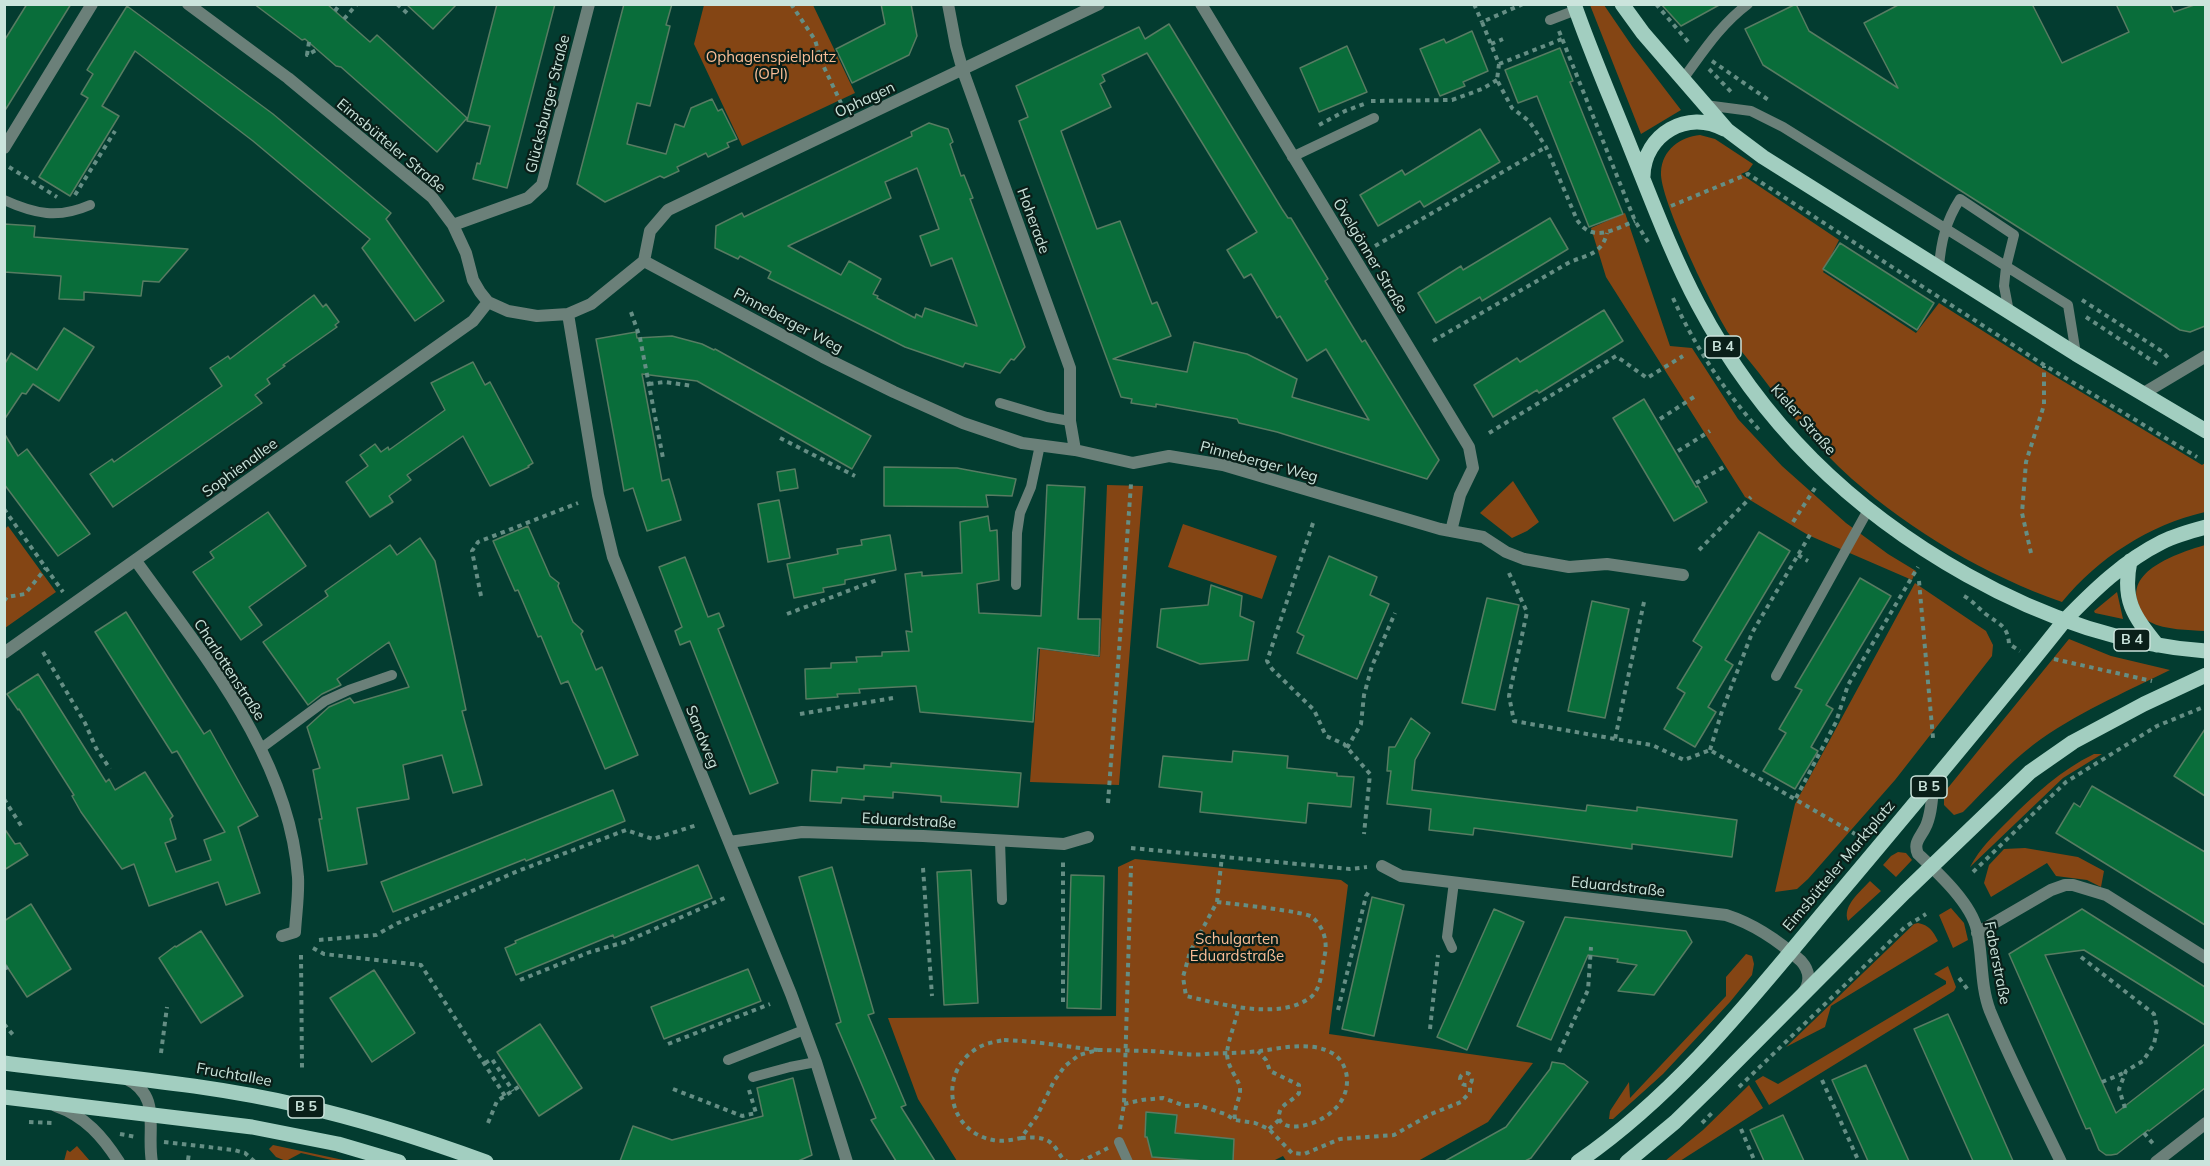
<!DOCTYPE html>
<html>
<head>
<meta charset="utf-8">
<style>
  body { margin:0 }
  #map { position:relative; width:2210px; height:1166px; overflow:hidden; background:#033c30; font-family:Mulish,sans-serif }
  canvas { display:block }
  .frame { position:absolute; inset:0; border:6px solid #cbe4dc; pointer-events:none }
</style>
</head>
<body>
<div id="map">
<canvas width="2210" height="1166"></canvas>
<div class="frame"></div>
</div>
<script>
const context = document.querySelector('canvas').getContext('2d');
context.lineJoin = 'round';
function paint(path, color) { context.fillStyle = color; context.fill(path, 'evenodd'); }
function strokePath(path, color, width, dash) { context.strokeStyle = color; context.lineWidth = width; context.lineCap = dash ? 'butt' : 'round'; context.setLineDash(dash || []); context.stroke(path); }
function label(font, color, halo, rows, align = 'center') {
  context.font = font + ' Mulish,sans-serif'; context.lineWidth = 4.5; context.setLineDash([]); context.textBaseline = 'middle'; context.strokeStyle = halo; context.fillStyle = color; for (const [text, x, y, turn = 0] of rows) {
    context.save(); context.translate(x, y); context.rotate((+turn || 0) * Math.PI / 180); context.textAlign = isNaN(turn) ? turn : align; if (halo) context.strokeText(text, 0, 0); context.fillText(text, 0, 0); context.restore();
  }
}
const green = new Path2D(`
  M704 5H813L855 93 742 146 694 44Z
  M1590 5H1604L1632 46 1681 110 1641 134Z
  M1700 135 1715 139 1753 164 1748 171 1741 174 1839 240 1823 272 1916 333 1939 303 2038 366 2202 465 2205 463V512C2149 525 2098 558 2062 602 1985 575 1913 532 1852 479 1817 448 1787 410 1759 373 1749 360 1738 348 1729 334 1713 309 1659 198 1661 172 1662 150 1680 137 1700 135Z
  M1625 213 1670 346 1692 348 1738 419 1782 466 1846 523 1888 554 1916 571 1912 580 1808 535 1745 497 1606 277 1591 228Z
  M1513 481 1539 522 1527 531 1512 538 1480 513Z
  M1107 485 1143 486 1119 785 1030 782 1040 649 1100 657Z
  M1183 524 1277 556 1262 599 1168 567Z
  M8 526 56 592 5 628 4 530Z
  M2205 545V631C2189 630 2165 630 2150 622 2143 619 2140 610 2138 603 2126 569 2182 552 2205 545Z
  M1915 583 1986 631 1993 645 1992 656 1895 780 1808 879 1797 889 1775 892 1795 804Z
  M2117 592 2123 619 2095 613 2094 611Z
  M2069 639 2111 656 2170 670C2124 693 2074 714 2033 745 2007 765 1985 790 1963 812L1954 815 1944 805V794L1947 789Z
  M2094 754H2102L2063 778 1970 867C1980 848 1994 835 2009 820 2035 794 2061 770 2094 754Z
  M2025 848 2078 857 2104 871 2101 887 2087 880 2056 876 2047 863 1991 897 1984 883 1989 865 2004 849Z
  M1898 852 1906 853 1912 860 1896 877 1883 865 1891 856Z
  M1135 859 1341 880 1348 885 1329 1034 1533 1063 1488 1122 1418 1161 1287 1162 1283 1156 1271 1162 957 1161 918 1099 888 1018 1116 1016 1118 867Z
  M1870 881 1881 891 1848 921C1842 906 1860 892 1870 881Z
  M1951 908 1964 923 1968 940 1953 948 1939 915Z
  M1918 923C1929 925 1933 931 1938 941L1831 1006 1825 1027 1786 1047 1914 924Z
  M1746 954 1752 956 1754 964 1752 975 1730 1002 1663 1074 1613 1119H1609L1610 1111 1629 1082 1630 1098 1726 996V977Z
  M1948 966 1956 987 1954 991 1769 1105 1755 1081 1763 1076 1778 1084 1946 984V981L1934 974Z
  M1749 1085 1763 1108 1680 1161H1665L1703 1130Z
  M273 1145 348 1161H336L301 1153 286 1161 276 1157 269 1149Z
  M77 1146 90 1161H64L67 1150 70 1152Z`);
const building = new Path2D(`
  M27 4H71L4 112V41Z
  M254 4H327L370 42 377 35 467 118 437 152 341 67 336 66 305 39 302 40Z
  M406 4H457L433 29Z
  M497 4H555L507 188 473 179 477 163 480 164 490 126 467 121Z
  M624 4H672L666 25 670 26 650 106 637 103 627 144 666 154 675 124 684 127 691 108 712 99 718 111 722 109 737 139 727 143 729 147 708 157 706 153 677 167 679 171 664 178 660 176 605 202 577 184Z
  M881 4H911L917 36 909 55 852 83 836 49 885 24Z
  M1661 4H1721L1681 26Z
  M1796 4 1809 31 1898 88 1864 23 1900 4H2032L2062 63 2129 32 2116 4H2170L2174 12 2197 4H2205V326L2190 332 2180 330 1763 65 1745 29Z
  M127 6 273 114 391 213 386 219 444 301 415 321 362 248 370 239 253 141 135 51 102 106 119 116 70 196 39 177 88 98 81 94 93 74 87 70Z
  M1169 24 1282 209 1288 218H1291L1328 279 1325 281 1362 342 1365 340 1439 460 1427 479 1277 432 1239 423 1237 419 1156 404V407L1131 403 1132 399 1121 397 1019 121 1028 117 1016 86 1139 27 1145 39ZM1147 53 1257 232 1227 250 1244 278 1251 274 1277 318 1280 316 1307 361 1326 349 1369 420 1292 397 1297 379 1247 354 1194 342 1187 372 1113 359 1171 336 1157 302 1152 304 1120 221 1097 229 1061 131 1111 107 1100 84 1105 81 1102 75Z
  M1472 31 1488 71 1463 82 1465 86 1440 96 1420 49 1444 39 1446 43Z
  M1347 46 1367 92 1319 112 1300 68Z
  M1560 48 1573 81 1570 82 1623 214 1589 227 1537 96 1518 103 1505 70Z
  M929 123 948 129 953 142 950 144 961 176 964 175 973 198 970 199 1025 347 1014 360 1011 359 1000 373 965 363 963 367 905 347 768 278 771 272 740 256 738 259 715 248 716 226 742 213 744 217 827 177 912 136 911 132ZM917 168 939 229 920 236 931 266 952 258 977 326 925 308 922 317 916 314 915 318 877 298 878 296 873 294 881 279 849 261 841 275 788 246 891 198 885 182Z
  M1480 129 1500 162 1424 207 1420 201 1378 226 1360 195 1402 170 1405 175Z
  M1550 218 1568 249 1482 301 1480 297 1436 323 1418 293 1461 266 1463 270Z
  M4 224 35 226 34 237 188 249 159 282 143 281 141 296 84 292V300L59 299 61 276 4 272Z
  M1840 243 1934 303 1917 330 1823 269Z
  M314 295 323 307 326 304 339 322 335 325 337 327 283 365 285 366 267 379 270 384 255 395 262 403 113 507 90 474 112 459 114 462 222 386 210 368 228 356 230 359Z
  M1604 310 1623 341 1539 393 1537 390 1493 417 1474 385 1517 358 1520 362Z
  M64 328 94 347 59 401 33 384 26 394 22 393 4 420V365L11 353 37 370Z
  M636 332 637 338 672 336 702 344 714 350 715 349 871 436 852 469 697 381 642 374 662 481 669 479 681 520 647 531 633 488 624 491 596 339Z
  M473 362 485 385 490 382 533 463 528 466 529 467 490 486 463 436 407 475 411 480 389 496 393 502 370 517 346 482 368 466 360 455 375 444 381 452 388 447 389 450 445 410 431 383Z
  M1644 399 1696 487 1698 486 1707 502 1674 521 1613 418Z
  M4 433 18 456 27 449 90 534 58 556 4 484Z
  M884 467 957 468 1016 479 1012 496 986 495 988 507 884 506Z
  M795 469 798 488 780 491 777 472Z
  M1047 485 1085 487 1078 619H1100L1099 656 1038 648 1033 722 920 712 916 686 859 689 860 693 837 694 838 697 806 699 805 669 831 668V663L857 662 856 657 882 656V652L909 651 906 631 912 632 905 574 922 572V576L962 573 960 522 988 516 990 531 997 530 999 580 977 584 979 613 1041 616Z
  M779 500 790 558 768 562 758 504Z
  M268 512 306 566 249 607 262 625 241 640 193 572 214 558 210 552Z
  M528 526 550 576 559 583 558 586 573 622 583 631 581 634 596 670 602 667 638 755 605 769 568 681 561 684 541 636 538 637 518 590 515 591 493 541Z
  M1759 532 1790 551 1725 660 1733 665 1708 707 1716 712 1695 747 1664 729 1685 693 1677 688 1702 647 1693 641Z
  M890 535 896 570 845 580V584L823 588 824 592 794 598 787 564 838 554 837 549 862 545 861 540Z
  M420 538 435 561 466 710 462 711 482 785 453 793 442 755 403 765 409 799 357 808 367 864 328 871 319 819H322L313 770 320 768 307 727 329 707 350 698 354 703 409 687 389 642 337 679 341 685 322 694 308 705 263 642 328 596 325 591 390 545 397 555Z
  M1329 556 1377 577 1370 595 1389 604 1357 679 1297 653 1304 636 1297 632Z
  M685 557 708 617 719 613 724 626 718 629 778 783 750 794 690 641 680 645 675 631 682 627 659 567Z
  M1860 578 1891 596 1826 705 1833 709 1811 747 1818 751 1795 789 1763 771 1786 733 1779 729 1802 690 1795 687Z
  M1211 585 1242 596 1240 616 1254 622 1248 660 1200 664 1157 647 1161 609 1208 605Z
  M1487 598 1519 605 1495 710 1462 703Z
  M1592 601 1629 609 1605 718 1568 711Z
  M126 612 204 734 210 730 258 816 238 827 260 893 226 905 218 882 149 906 134 864 122 869 81 812 72 796 74 795 19 709 18 710 7 694 38 674 106 782 109 779 115 790 145 772 173 816 170 819 176 839 165 843 176 872 211 860 204 840 225 832 177 751 172 753 95 632Z
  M1411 718 1430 733 1415 760 1412 790 1586 811 1587 805 1637 811V807L1737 820 1732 857 1632 844V849L1474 828 1473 835 1429 830 1431 809 1387 804 1391 771H1387L1389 747H1395Z
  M2205 729V796L2174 776Z
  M1233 751 1288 756 1287 768 1337 773V776L1354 777 1351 807 1308 803 1306 823 1200 812 1202 792 1159 787 1163 756 1232 762Z
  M891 763 1021 773 1018 807 941 802V796L893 792V798L864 796V800L842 798 841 803 810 801 812 770 837 772V767L864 769V765L891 767Z
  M2092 786 2205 852V925L2056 833 2074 803 2080 807Z
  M613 790 625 821 526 861 525 859 393 912 381 882Z
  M4 828 15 844 20 843 28 855 4 870Z
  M698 865 712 898 614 938 613 935 516 975 505 948 516 943 515 941Z
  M832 867 874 1013 868 1015 906 1105 901 1107 935 1161H896L871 1120 876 1118 836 1024 841 1022 799 877Z
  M971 870 978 1003 944 1005 937 872Z
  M1071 875 1104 876 1101 1009 1067 1008Z
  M1372 897 1404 905 1374 1036 1342 1029Z
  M31 904 71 969 27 997 4 962V921Z
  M1494 909 1524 922 1467 1050 1437 1037Z
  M2082 909 2205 987V1025L2084 950 2045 955 2116 1113 2205 1044V1088L2149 1131 2148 1130 2117 1154 2111 1155H2106L2099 1150 2090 1128 2086 1129 2009 954Z
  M1565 917 1686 931 1692 942 1654 995 1618 991 1637 965 1617 962 1618 959 1588 955 1551 1040 1517 1026Z
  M201 931 243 996 201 1023 159 958 175 946 176 947Z
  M748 969 761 1001 664 1039 651 1007Z
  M374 970 415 1033 372 1062 330 998Z
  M1948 1014 1958 1036 2013 1161H1973L1914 1029Z
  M540 1024 582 1088 539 1116 497 1052Z
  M1552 1062 1564 1064 1588 1082 1531 1158 1525 1161H1445L1506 1127 1550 1069Z
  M1866 1065 1909 1161H1868L1832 1080Z
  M793 1078 812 1155 798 1161H620L633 1126 672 1140 763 1116 757 1088Z
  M1146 1112 1177 1115 1175 1133 1234 1139 1233 1161H1204L1152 1157 1147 1137H1145Z
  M1783 1115 1804 1161H1764L1760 1152 1750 1130Z`);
const path = new Path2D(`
  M397 4 408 14
  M791 4 815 40 822 63 841 103
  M1474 4 1482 22
  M1523 4 1482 22 1499 64 1497 80 1512 108 1529 121 1546 147 1577 220C1593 244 1614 229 1635 221
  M1656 4 1690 44
  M335 11 340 4
  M344 19 357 4
  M1559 31 1635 221 1648 242
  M309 42 307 55 318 49
  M1491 44 1503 39
  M1712 61 1770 101
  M1499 64 1562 39
  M1709 69 1733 94
  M1371 101 1452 100 1482 89 1497 80
  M1319 125 1345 111 1364 104
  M9 167 57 197
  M75 195 115 131
  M1671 206 1748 174 2044 365 2197 457
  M1375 246 1546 147
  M1673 298C1695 347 1725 392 1761 432
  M2082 300 2163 352 2170 360
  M631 312 640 338 663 458
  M2086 317 2160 366
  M1433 341 1570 262C1587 255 1602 254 1607 233
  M649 384 665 382 693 386
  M1660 419 1697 395
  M1489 433 1616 356 1647 378 1683 356
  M780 438 855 476
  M1678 451 1710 431
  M1696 483 1727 465
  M4 509 63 592
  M1793 522 1815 488
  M1313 523 1267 661 1272 669 1314 710 1326 736 1344 744 1370 774 1364 834
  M1699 550 1751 497
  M2031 553 2022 513 2026 462 2044 405V366
  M1798 555 1808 561
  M1509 573 1527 612 1509 696 1514 721 1615 739
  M1919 581 1933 738
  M481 596 472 551 478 542 578 503
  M1964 596C1973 601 1979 609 1987 615 1999 624 2008 626 2009 644L2020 651
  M4 601 7 597 25 594 46 568
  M1644 602 1615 739 1652 745 1684 760 1710 750 1855 834
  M787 614 877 580
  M43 652 85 723 96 748 110 769
  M2054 659 2152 681
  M800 714 893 698
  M1347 748 1361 724 1364 695 1372 666 1395 613
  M1710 750 1722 711 1752 633 1811 533
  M1796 798 1836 722 1848 685 1918 567
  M4 799 22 827
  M1108 803 1131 484
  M1131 848 1350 869 1367 867
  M923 868 932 996
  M1973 872 2066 782 2157 726 2206 706
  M1217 902C1232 904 1304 911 1312 917 1325 928 1328 944 1324 958 1322 970 1321 989 1311 997 1280 1021 1220 1004 1186 996L1183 977 1190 952 1217 902 1222 856
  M319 940 376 935 398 923 518 871 626 830 653 839 697 825
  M313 948 324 954 421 965 505 1096
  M301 955 302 1068
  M2081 957 2154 1014 2157 1029 2154 1044 2143 1061 2126 1071 2119 1089 2125 1108
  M4 969 8 967
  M1959 978 1968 990
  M520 980 590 952 625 942 727 897
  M1063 1002V861
  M1338 1010 1366 896 1370 890
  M4 1024 14 1036
  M1430 1029 1438 955
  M1004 1040C1036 1041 1067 1047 1098 1050L1079 1055 1065 1066 1054 1081 1037 1116 1021 1138C1012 1140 1002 1142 993 1140 949 1132 938 1077 973 1051 982 1044 993 1042 1004 1040Z
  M668 1044 770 1004
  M1151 1051C1169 1052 1189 1056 1206 1054 1224 1053 1242 1053 1260 1051 1282 1048 1311 1041 1332 1053 1341 1058 1347 1069 1347 1080 1348 1126 1269 1141 1280 1111 1282 1104 1294 1100 1299 1093V1085L1270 1071 1266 1060 1258 1051
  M1559 1052 1588 990 1591 947
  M161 1053 167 1007
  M485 1063 492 1059 513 1091
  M1460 1079a6 6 0 1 1 12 0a6 6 0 1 1-12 0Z
  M1822 1080 1859 1162
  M2102 1082 2126 1072
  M1739 1087 1905 927 1926 914
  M673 1089 742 1116 756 1113 749 1090
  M1124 1104 1142 1100 1163 1098 1185 1106 1198 1105 1225 1114 1235 1120 1255 1123 1269 1129 1292 1153 1304 1154 1340 1139 1394 1135 1431 1114 1461 1102 1470 1092V1085
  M1235 1119C1233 1107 1241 1099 1240 1088 1239 1079 1227 1068 1227 1053 1228 1040 1236 1022 1238 1008
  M29 1122 53 1123
  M488 1123 497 1101 520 1086
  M1702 1123 1714 1111
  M1120 1129 1124 1104 1131 866
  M1269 1129 1280 1119
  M1741 1129 1755 1162
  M2144 1133 2155 1146
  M120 1134 136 1137
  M1021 1138C1037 1137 1048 1136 1057 1150 1061 1156 1062 1159 1068 1162
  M164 1142 234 1150 245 1153 255 1162
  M188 1160 189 1153
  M250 1162V1161
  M1080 1162 1108 1148`);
const service = new Path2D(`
  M1550 20 1576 10
  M1683 79C1703 52 1720 25 1748 4
  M1705 105 1751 111 1783 127 2068 305 2076 354
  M1292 157 1374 118
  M4 200C35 214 58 219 90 205
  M1939 267C1941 241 1946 221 1960 199L2014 235 2006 267 2004 286 2009 312
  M1000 403 1047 417 1070 421
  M1016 585 1017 533 1020 513 1031 487 1040 445
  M1776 676 1868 510
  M260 749 325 701 349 690 392 675
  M1000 841 1002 900
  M1452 948 1447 937 1454 882
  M728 1060 804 1030
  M753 1077 790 1067 816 1062
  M1119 1142 1128 1162`);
const minor = new Path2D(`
  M188 4 288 78 432 197 453 225 466 253 473 280 480 292 488 302 508 311 537 316 568 314 591 304 644 261 650 231 668 210 1099 4
  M948 4 956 46 963 71 1070 368V421L1075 450
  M1201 4 1469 447 1473 468 1460 495 1451 531
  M4 148 92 4
  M453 225 528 198 542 185 589 4
  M644 261 823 357 894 392 963 423 1022 443 1075 450 1133 463 1169 456 1223 465 1440 529 1483 537 1506 552 1524 559 1569 567 1607 564 1683 575
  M568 314 598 495 613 557 791 994 816 1062 847 1162
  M2144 393 2206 356
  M136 561C204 656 289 756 298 877 299 895 296 914 295 932L282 936
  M4 653 473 321 488 302
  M1934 780C1932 795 1932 815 1925 828 1920 838 1913 843 1918 854 1938 873 1971 903 1977 930 1983 957 1980 985 1990 1011 2011 1062 2037 1112 2061 1162
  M729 842 802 832 923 836 1064 844 1088 837
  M1382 866 1401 876 1726 915C1754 924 1779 941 1801 961 1810 971 1811 982 1803 993
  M1977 933 2051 890 2065 885H2073L2106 895 2206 958
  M125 1078C163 1096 146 1129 152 1162
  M56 1106C85 1116 103 1137 119 1162
  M2156 1162 2206 1123`);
const primary = new Path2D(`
  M1574 4C1591 53 1612 101 1631 149 1652 201 1672 255 1698 304 1761 423 1851 510 1967 575 2040 616 2122 645 2206 651
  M1622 4 1643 33 1727 130 1763 157 2076 354 2206 431
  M1643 176C1644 134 1688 109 1724 129
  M2130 561C2122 600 2133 615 2157 645
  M4 1063C104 1076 205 1083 302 1106 364 1120 426 1140 486 1162
  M4 1097 252 1127 338 1144 399 1162
  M1578 1162C1678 1093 1752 998 1828 907 1908 812 1988 717 2065 620 2094 590 2124 561 2162 542 2176 535 2191 531 2206 527
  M1627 1162 1675 1122 1713 1085 1905 892 2030 772 2073 742 2144 704 2206 675`);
const pathBridge = new Path2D(`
  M1098 1050 1151 1051`);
const shields = [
  [1723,347,36],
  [2132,640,36],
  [1929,787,36],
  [306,1107,36]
];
const shieldNames = [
  ["B 4",1723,347],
  ["B 4",2132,640],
  ["B 5",1929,787],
  ["B 5",306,1107]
];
const parkNames = [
  ["Ophagenspielplatz",771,57],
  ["(OPI)",771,74],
  ["Schulgarten",1237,939],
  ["Eduardstraße",1237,956]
];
const streetNames = [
  ["Ophagen",865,100,-25],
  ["Glücksburger Straße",548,104,-76],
  ["Eimsbütteler Straße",391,146,40],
  ["Hoherade",1033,221,70],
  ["Övelgönner Straße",1370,256,59],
  ["Pinneberger Weg",788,321,28],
  ["Kieler Straße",1803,420,48],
  ["Pinneberger Weg",1259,462,15],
  ["Sophienallee",240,468,-36],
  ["Charlottenstraße",229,670,57],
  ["Sandweg",702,737,68],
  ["Eduardstraße",909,821,3],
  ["Eimsbütteler Marktplatz",1839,866,-50],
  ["Eduardstraße",1618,887,6],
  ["Faberstraße",1997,963,79],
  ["Fruchtallee",234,1075,10]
];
paint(green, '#844514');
paint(building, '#096d3a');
strokePath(building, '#577c62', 1.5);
strokePath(path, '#658e84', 4, [4.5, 4.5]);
strokePath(service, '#6b8079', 10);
strokePath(minor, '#6b8079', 12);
strokePath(primary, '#a2cec0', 15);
strokePath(pathBridge, '#658e84', 4, [4.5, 4.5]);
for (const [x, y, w] of shields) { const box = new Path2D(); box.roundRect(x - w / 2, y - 11, w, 22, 4.5); context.fillStyle = '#0a1f19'; context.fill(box); strokePath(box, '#cbe4dc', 1.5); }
label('bold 14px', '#cbe4dc', null, shieldNames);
label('15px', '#fabd96', '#0a1f19', parkNames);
label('15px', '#cbe4dc', '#0a1f19', streetNames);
</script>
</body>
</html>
